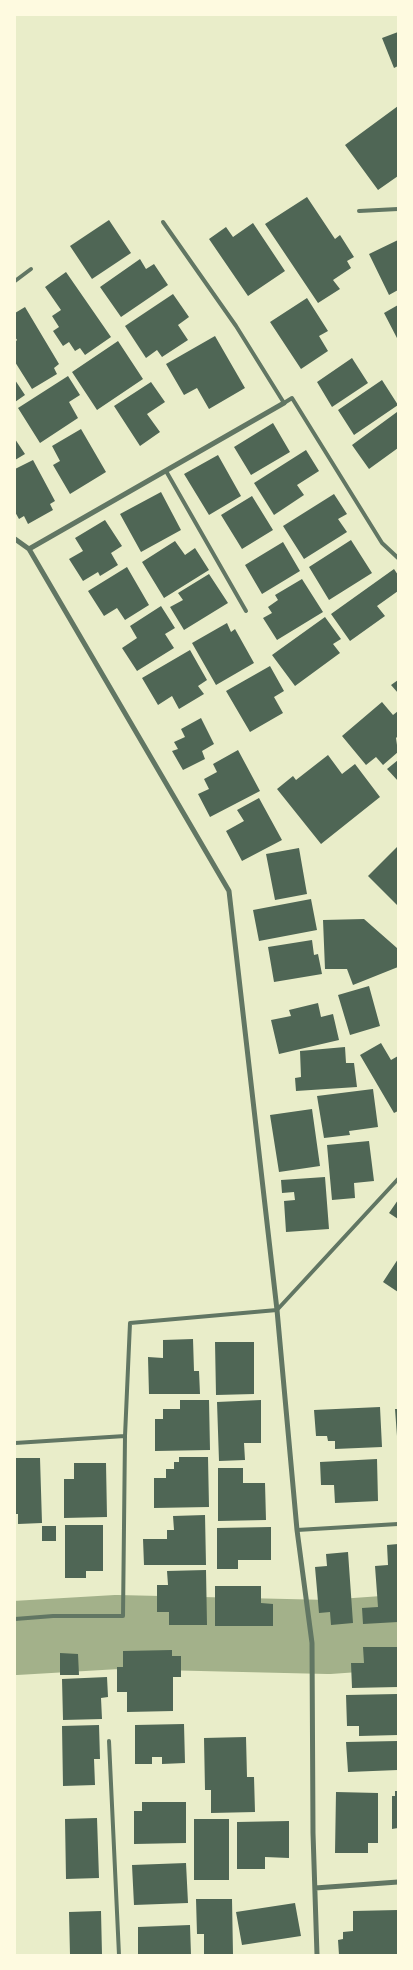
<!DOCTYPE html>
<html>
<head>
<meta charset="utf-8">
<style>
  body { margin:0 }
  #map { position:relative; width:413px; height:1970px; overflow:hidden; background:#e9edc9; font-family:Inter,sans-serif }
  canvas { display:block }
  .frame { position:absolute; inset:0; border:16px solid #fefae0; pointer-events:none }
</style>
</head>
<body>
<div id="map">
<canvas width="413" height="1970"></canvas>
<div class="frame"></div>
</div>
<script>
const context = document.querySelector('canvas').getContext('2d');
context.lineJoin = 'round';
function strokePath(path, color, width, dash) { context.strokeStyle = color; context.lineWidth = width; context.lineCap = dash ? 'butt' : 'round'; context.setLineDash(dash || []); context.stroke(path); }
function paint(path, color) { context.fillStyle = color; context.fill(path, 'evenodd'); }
const river = new Path2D(`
  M15 1638 117 1632 328 1637 398 1632`);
const building = new Path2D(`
  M398 32V66L394 68 382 38Z
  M398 106V176L378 190 345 145Z
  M307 197 335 239 340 235 354 257 347 261 351 268 333 280 340 289 318 303 265 224Z
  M109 220 131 253 92 279 70 246Z
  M253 223 285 271 248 296 209 239 226 227 233 237Z
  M398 240V290L389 295 369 254Z
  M140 259 146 269 154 264 168 285 121 317 100 287Z
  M66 272 111 337 85 355 80 348 75 351 69 342 63 346 53 331 59 327 52 316 61 310 45 287Z
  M173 294 189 317 178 325 188 340 162 357 157 350 146 358 125 326Z
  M307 298 328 331 319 336 328 351 301 369 270 322Z
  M398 305V340L384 313Z
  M25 307 59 364 54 368 57 374 32 389 15 362V342L17 340 15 337V313Z
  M215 336 245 388 209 409 197 388 184 395 166 364Z
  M118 341 143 379 97 410 72 372Z
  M352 358 368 383 332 407 317 382Z
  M68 376 80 395 69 402 78 418 40 443 18 408Z
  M15 380 25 395 15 402Z
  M382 380 398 405 354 435 338 410Z
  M151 382 165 402 147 414 160 432 140 446 114 406Z
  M397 412 398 448 369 469 352 445Z
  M273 423 290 452 251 475 234 447Z
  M81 429 106 472 70 494 53 465 60 461 52 446Z
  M15 439 25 454 15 460Z
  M306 450 319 471 297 485 304 495 274 515 254 483Z
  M218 455 241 496 209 515 184 474Z
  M33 460 55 501 50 504 53 510 28 524 24 516 19 519 15 512V469Z
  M161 492 181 530 141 552 120 514Z
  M334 494 347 514 338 519 347 532 304 559 283 526Z
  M252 496 273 530 242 549 221 515Z
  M105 520 122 546 111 553 118 565 100 576 98 572 83 581 69 559 83 551 75 538Z
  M351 540 372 573 329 600 309 567Z
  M175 541 185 555 195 548 209 570 164 598 142 562Z
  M283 542 300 571 262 594 245 565Z
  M127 567 149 605 125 620 117 608 104 616 88 591Z
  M394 569 398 575V591L377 606 385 616 350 641 331 614Z
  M209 574 228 603 184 630 170 607 183 600 178 593Z
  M302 579 323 612 277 640 263 618 272 613 268 607 278 600 275 595Z
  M161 606 175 628 165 634 174 648 137 671 122 648 137 638 130 626Z
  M325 617 341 639 333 644 340 653 295 686 272 655Z
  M227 623 231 632 235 629 254 663 216 685 192 643Z
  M190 650 207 680 198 686 204 694 179 709 172 696 158 705 142 678Z
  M270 666 284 691 274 697 283 713 250 732 226 691Z
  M398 680V693L391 685Z
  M382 702 393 715 398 711V736L396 738 398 752 383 765 376 757 366 765 342 736Z
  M201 718 214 744 202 751 205 759 183 770 172 751 178 749 174 742 185 737 181 729Z
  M238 750 260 791 210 817 198 794 209 789 204 779 217 772 213 764Z
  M328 755 342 774 355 764 380 797 321 844 277 789 293 776 296 780Z
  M398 760V781L387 769Z
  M259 798 282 840 242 861 226 831 244 821 237 810Z
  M398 846V906L368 876Z
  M299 848 307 894 275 900 266 854Z
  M311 899 317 930 259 941 253 910Z
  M364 919 397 948 398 967 353 985 347 969H325L323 920Z
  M312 940 314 955 318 954 322 974 274 982 268 947Z
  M369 986 380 1026 350 1035 338 995Z
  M318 1003 321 1017 333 1014 339 1040 279 1054 271 1020 291 1016 289 1010Z
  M381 1043 391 1060 398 1056V1111L394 1113 360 1055Z
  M345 1047 346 1063H354L357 1087 296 1091 295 1078 301 1077 300 1051Z
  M373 1089 378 1127 349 1131 350 1135 324 1138 317 1096Z
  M312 1109 320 1166 279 1172 270 1115Z
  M369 1141 374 1181 354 1183 355 1198 332 1200 327 1145Z
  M325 1177 329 1229 286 1232 284 1201 295 1200 294 1192 282 1193 281 1180Z
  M398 1200V1219L389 1213Z
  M398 1259V1292L383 1282Z
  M193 1339 194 1371H199L200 1394H149L148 1357 163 1358V1340Z
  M215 1342H254V1394L216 1395Z
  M180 1400H209L210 1450 155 1451V1419H163V1409H180Z
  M261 1400V1443H244L245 1460 219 1461 217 1402Z
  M380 1407 382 1447 335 1449V1441H328L327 1436H316L314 1410Z
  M395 1409H398V1436H397Z
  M179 1457H208L209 1507 154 1508V1478H166V1469H174V1462H179Z
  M15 1458H40L42 1523 18 1524V1514H15Z
  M377 1459 378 1501 335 1503 334 1485H321L320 1462Z
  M74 1463H106L107 1517 64 1518V1479H74Z
  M218 1468H243V1483H265L266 1520 218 1521Z
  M205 1515 206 1565H144L143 1539H167V1530H174L173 1516Z
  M65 1525H103V1571H86V1578H65Z
  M42 1526H56V1541H42Z
  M271 1527V1560H238V1569H217V1528Z
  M398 1544V1622L363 1624 362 1608 378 1607 375 1566 388 1565 387 1545Z
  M348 1552 353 1623 331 1625 330 1612 319 1613 315 1567 327 1566 326 1554Z
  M206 1570 207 1625H169V1612H157V1585H168L167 1571Z
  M215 1586H261V1603L273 1604V1626H215Z
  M363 1647H398V1687L352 1688 351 1663H364Z
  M172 1650V1656H181V1677H173V1711L127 1712V1692H117V1667H123V1651Z
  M60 1653 78 1654 79 1675H60Z
  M107 1677 108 1697 101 1698 102 1719 63 1720 62 1679Z
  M397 1694 398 1735 359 1736V1726H347L346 1695Z
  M184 1724 185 1763 162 1764V1757H152V1764H135V1725Z
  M99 1725 100 1759H94L95 1785 63 1786 62 1726Z
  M246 1737 247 1777H254L255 1812 211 1813V1790H205L204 1738Z
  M398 1741V1770L348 1772 346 1742Z
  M395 1791H398V1828L392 1829V1796H395Z
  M336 1792 378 1793V1843H368V1853H335Z
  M142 1802H186V1843L134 1844V1811H142Z
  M97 1818 99 1878 66 1879 65 1819Z
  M194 1819H229V1880H194Z
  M289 1821V1858L265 1857V1869H237V1822Z
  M186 1863 188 1903 134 1905 132 1865Z
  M196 1899H232L233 1955H204V1934H197Z
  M295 1903 301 1936 242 1945 236 1912Z
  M398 1910V1955H339L338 1940 343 1939V1932L353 1931V1911Z
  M101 1911 102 1955H70L69 1912Z
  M190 1925 191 1955H138V1927Z`);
const service = new Path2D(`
  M359 211 398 209
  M163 222 236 326 284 403 292 398 382 543 398 558
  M15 281 31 269
  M166 471 246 611
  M15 1443 125 1436
  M297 1530 398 1524
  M15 1619 53 1616H123L125 1436 130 1323 277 1310 398 1179
  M109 1741 119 1955`);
const minor = new Path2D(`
  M15 539 29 549 229 891 277 1310 297 1530 312 1643 313 1833 317 1955
  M29 549 284 403
  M315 1888 398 1882`);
strokePath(river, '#a3b18a', 74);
paint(building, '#4f6655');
strokePath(service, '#617663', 4);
strokePath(minor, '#617663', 5);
</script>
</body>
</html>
